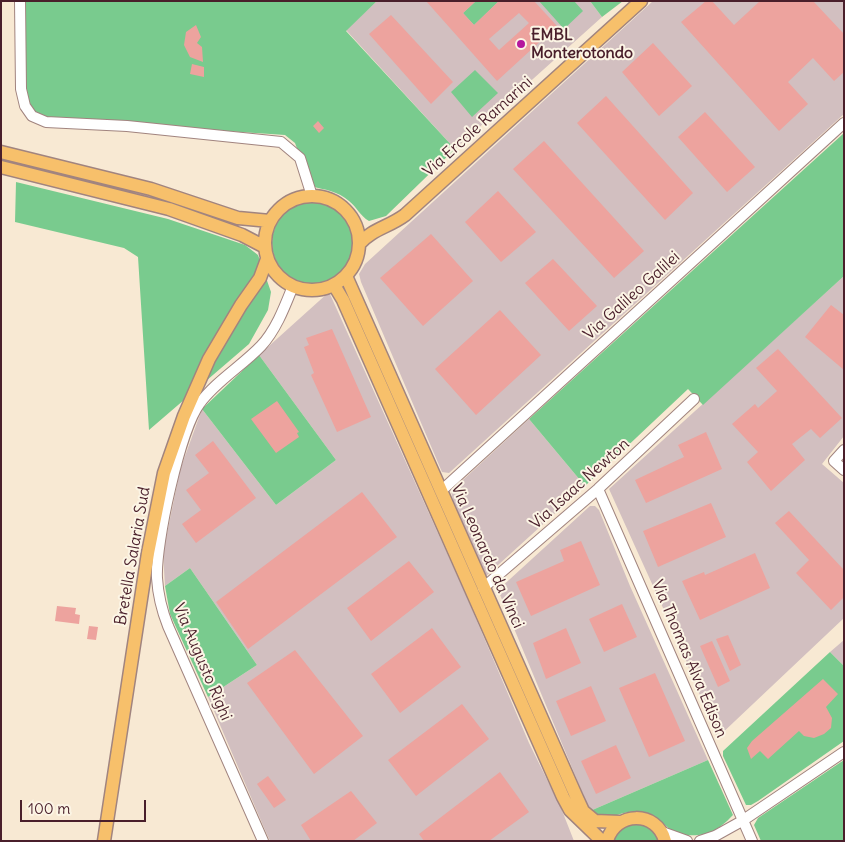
<!DOCTYPE html>
<html>
<head>
<meta charset="utf-8">
<style>
  body { margin:0 }
  #map { position:relative; width:845px; height:842px; overflow:hidden; background:#f8e9d3; font-family:Delius,sans-serif }
  canvas { display:block }
  .frame { position:absolute; inset:0; border:2px solid #4a1f2b; pointer-events:none }
  .scale { position:absolute; left:20px; top:800px; width:126px; height:22px; box-sizing:border-box; border:2px solid #4a1f2b; border-top:0; padding-left:6px; font-size:15px; line-height:18px; white-space:nowrap; color:#4a1f2b; -webkit-text-stroke:4px #fcf5e5; paint-order:stroke }
</style>
</head>
<body>
<div id="map">
<canvas width="845" height="842"></canvas>
<div class="frame"></div>
<div class="scale">100 m</div>
</div>
<script>
const context = document.querySelector('canvas').getContext('2d');
context.lineJoin = 'round';
function paint(path, color) { context.fillStyle = color; context.fill(path, 'evenodd'); }
function strokePath(path, color, width, dash) { context.strokeStyle = color; context.lineWidth = width; context.lineCap = dash ? 'butt' : 'round'; context.setLineDash(dash || []); context.stroke(path); }
function label(font, color, halo, rows, align = 'center') {
  context.font = font + ' Delius,sans-serif'; context.lineWidth = 4; context.setLineDash([]); context.textBaseline = 'middle'; context.strokeStyle = halo; context.fillStyle = color; for (const [text, x, y, turn = 0] of rows) {
    context.save(); context.translate(x, y); context.rotate((+turn || 0) * Math.PI / 180); context.textAlign = isNaN(turn) ? turn : align; if (halo) context.strokeText(text, 0, 0); context.fillText(text, 0, 0); context.restore();
  }
}
const industrial = new Path2D(`
  M377 1H590L602 17 455 149 346 30Z
  M653 1H844V114L449 473 442 472 361 282 359 274 365 264Z
  M844 276V436L822 464 844 483V618L717 738 678 641 609 489Z
  M329 292 465 593 529 743 561 808 574 841H270L265 830 208 697 257 665 190 568 165 586 163 553 180 470 202 409 276 505 336 460 259 355Z
  M529 419 585 486 486 576 454 506 451 491Z
  M590 506H595L599 510 630 586 708 760 590 811 498 590Z
  M844 640V666L830 652Z`);
const green = new Path2D(`
  M22 1H377L346 31 455 149 386 216 369 221C360 216 357 207 349 201 338 191 325 190 311 186L295 143 285 135 48 119 25 108Z
  M476 1H499L474 25 463 13Z
  M539 1H574L583 11 564 29Z
  M590 1H623L602 17Z
  M475 70 498 93 472 117 451 92Z
  M844 133V276L703 405 688 389 585 486 529 419Z
  M16 182 168 219 245 245 258 255 271 292 268 310 249 344 149 430 138 257 124 248 15 222Z
  M272 243a41 41 0 1 1 82 0a41 41 0 1 1-82 0Z
  M259 355 336 460 276 505 202 409Z
  M190 568 257 665 208 697 170 614 165 586Z
  M830 652 844 666V741L758 801 751 805H746L723 756V751Z
  M708 760 733 815C713 836 702 837 675 834 648 808 640 806 605 819L590 811Z
  M844 760V841H761L754 825 758 818Z
  M640 823 652 829 659 841H613C618 828 627 825 640 823Z`);
const building = new Path2D(`
  M426 1H476L463 13 474 25 499 1H534L557 26 497 81ZM519 13 529 23 499 50 489 39Z
  M706 1H712L734 25 760 1H813L844 34V72L834 81 813 58 788 82 808 104 779 131 681 22Z
  M391 15 453 82 431 104 369 34Z
  M196 25 201 37 197 43 202 47 203 62 190 57 184 45 186 32Z
  M653 43 692 86 659 116 622 72Z
  M192 64 204 67V77L190 74Z
  M606 96 693 193 665 220 577 123Z
  M705 112 755 167 727 192 678 137Z
  M318 121 324 128 319 133 313 126Z
  M544 141 644 251 614 278 513 169Z
  M498 191 536 232 501 262 465 222Z
  M431 234 473 281 423 326 380 278Z
  M553 259 597 306 569 331 525 283Z
  M831 305 844 315V370L805 337Z
  M500 310 541 355 476 415 435 369Z
  M332 329 371 417 337 432 311 375 314 373 304 347 309 345 306 338Z
  M778 349 842 418 820 438 811 429 792 444 805 460 771 491 747 462 758 452 732 424 755 404 758 408 777 391 756 368Z
  M277 401 299 432 297 433 299 437 276 453 251 419Z
  M706 432 722 469 646 503 635 480 684 457 678 445Z
  M213 441 256 498 196 543 182 524 201 510 186 490 209 473 195 455Z
  M362 492 397 537 248 649 216 602Z
  M711 503 726 537 658 567 643 531Z
  M789 511 844 570V597L831 610 796 573 809 560 775 523Z
  M581 541 600 585 531 616 516 582 564 561 560 550Z
  M755 553 770 588 700 620 682 581 704 572 705 575Z
  M409 561 434 592 371 641 347 608Z
  M622 604 637 637 604 652 589 619Z
  M57 606 76 608 75 614 80 615 79 624 55 621Z
  M89 626 98 627 96 640 87 639Z
  M432 628 461 667 400 713 371 674Z
  M566 628 581 663 546 679 533 643Z
  M728 635 741 665 730 671 716 639Z
  M712 641 730 681 718 687 700 646Z
  M295 650 363 736 314 774 247 683Z
  M655 673 685 741 649 757 619 688Z
  M823 679 838 694 826 707 832 718 831 728 824 734 814 738 804 736 799 731 768 759 760 751 751 759 747 748 752 741Z
  M591 686 606 721 571 736 556 701Z
  M462 704 489 739 416 796 388 760Z
  M616 745 631 778 596 794 581 761Z
  M500 772 529 812 489 841H424L419 834Z
  M268 776 286 800 274 808 257 784Z
  M351 791 377 823 353 841H311L301 825Z`);
const minor = new Path2D(`
  M20 1 21 89 25 106 32 116 46 122 127 126 281 142 300 158 312 196
  M844 450 834 461 844 470
  M598 489 752 841
  M441 491 844 123
  M483 588 598 489 694 399
  M662 832 687 841
  M263 841 168 626C162 611 158 595 157 578 155 545 180 429 200 403 216 381 242 366 261 346 276 330 285 306 293 286
  M700 841 715 836 742 821 844 752`);
const major = new Path2D(`
  M1 152 151 189 238 218 270 221
  M1 167 169 209 242 235 265 247
  M265 243a47 47 0 1 1 94 0a47 47 0 1 1-94 0Z
  M359 244C372 229 389 227 405 215L641 1
  M346 276 577 798 583 811 595 821 620 822
  M334 285 343 300 563 797 570 810 602 841
  M104 841 148 553 164 473 184 416 209 359 241 305 260 278 267 259
  M607 841C615 811 657 810 665 841`);
const markers = [
  [521,44,5,"#b5179e"]
];
const poiNames = [
  ["EMBL",531,35],
  ["Monterotondo",531,53]
];
const streetNames = [
  ["Via Ercole Ramarini",478,127,-42],
  ["Via Galileo Galilei",632,296,-42],
  ["Via Isaac Newton",580,484,-42],
  ["Bretella Salaria Sud",133,556,-80],
  ["Via Leonardo da Vinci",487,556,66],
  ["Via Thomas Alva Edison",689,659,67],
  ["Via Augusto Righi",202,662,67]
];
paint(industrial, '#d2bfc0');
paint(green, '#79cb8e');
paint(building, '#eda39e');
strokePath(minor, '#a1847f', 12);
strokePath(major, '#a1847f', 15);
strokePath(minor, '#fff', 10);
strokePath(major, '#f7c06b', 12);
for (const [x, y, r, color] of markers) { const dot = new Path2D(); dot.arc(x, y, r, 0, 2 * Math.PI); context.fillStyle = color; context.fill(dot); strokePath(dot, '#fcf5e5', 2); }
label('bold 16px', '#4a1f2b', '#fcf5e5', poiNames, 'left');
label('16px', '#4a1f2b', '#fcf5e5', streetNames);
</script>
</body>
</html>
